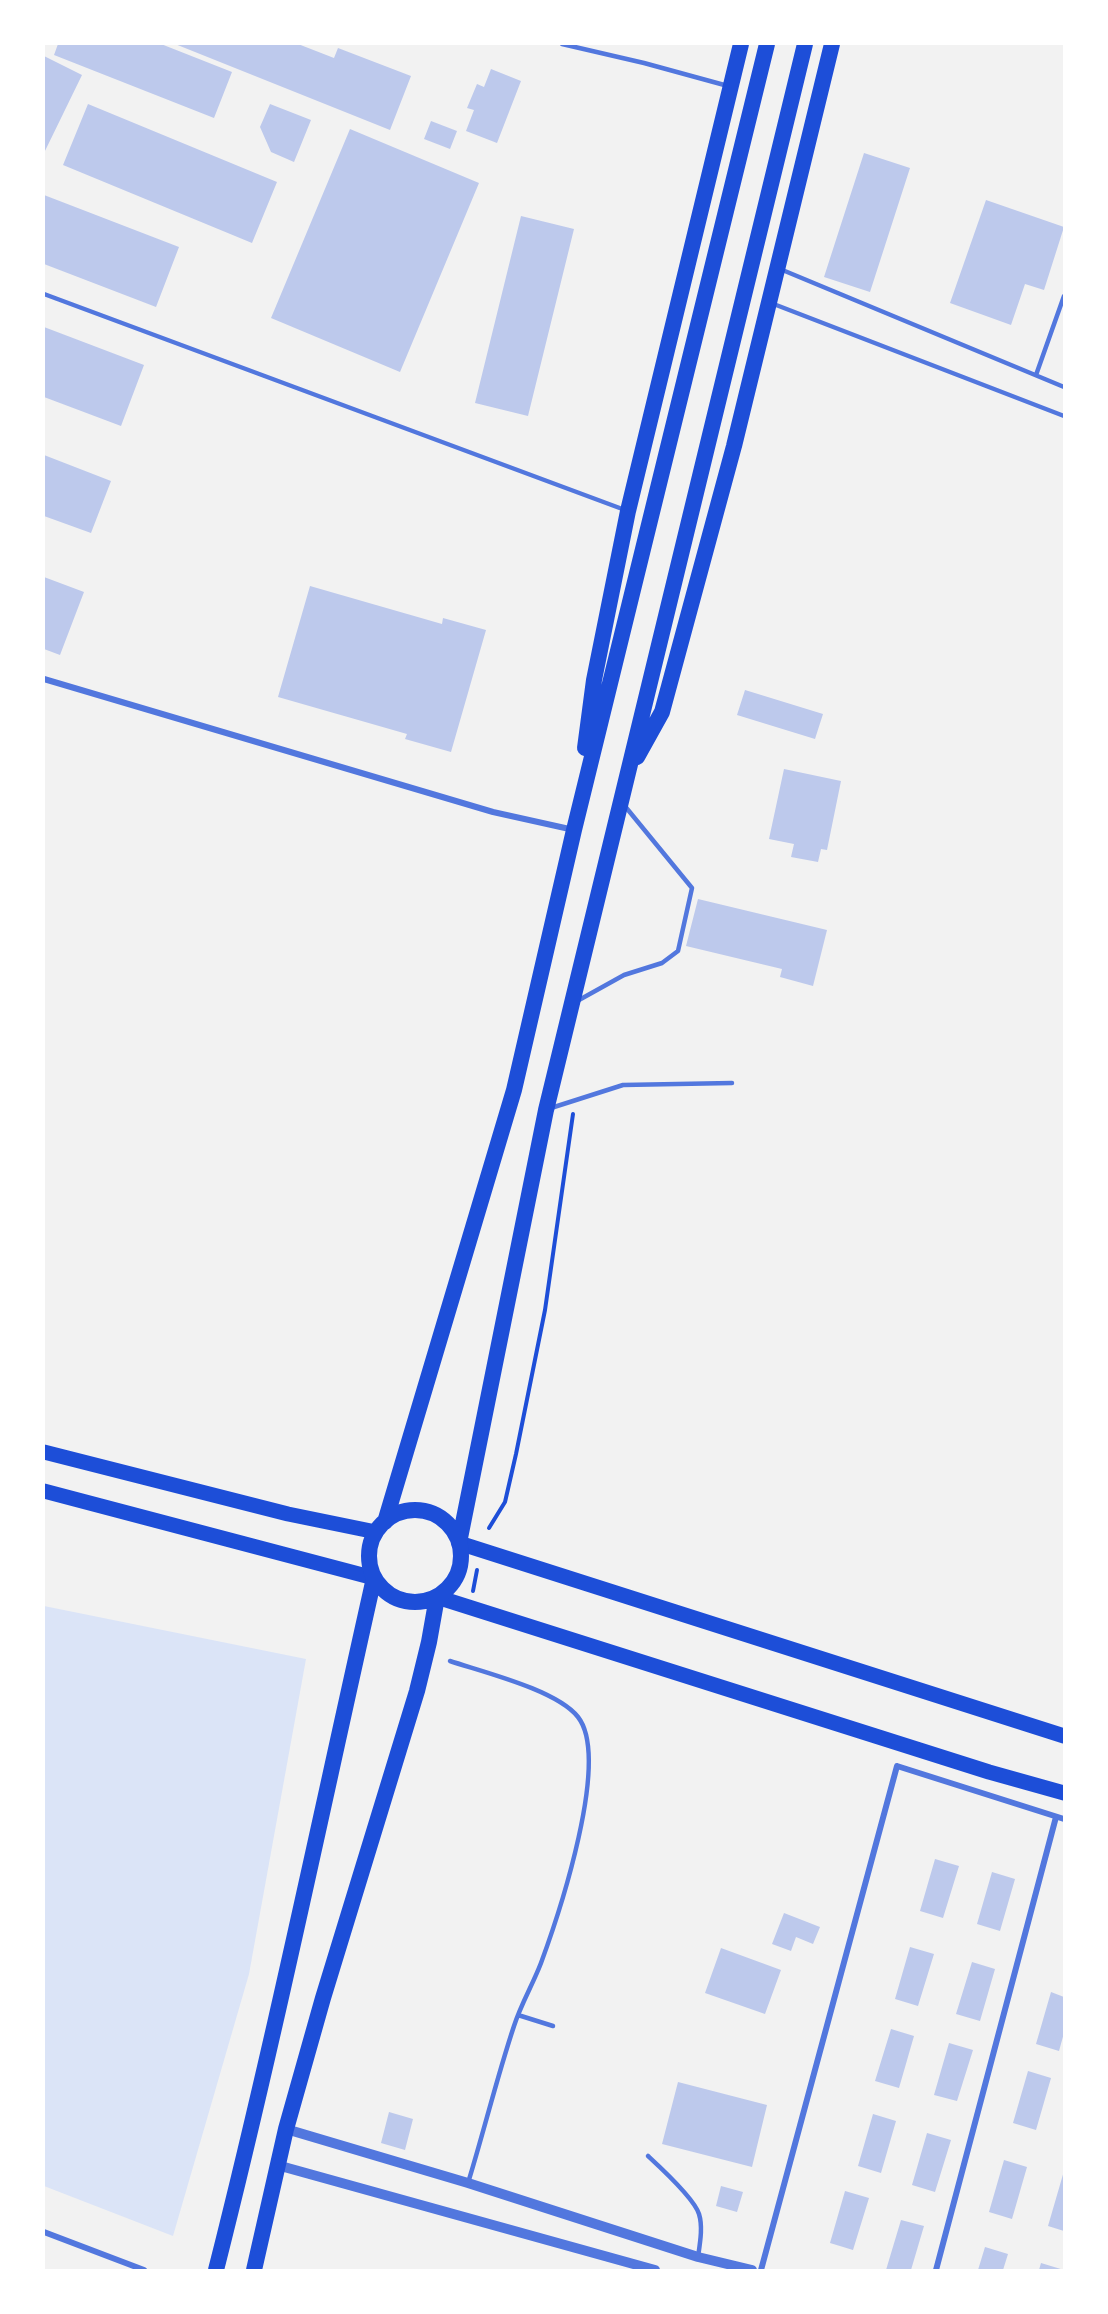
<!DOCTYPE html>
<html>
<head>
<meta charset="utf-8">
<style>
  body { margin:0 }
  #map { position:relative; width:1108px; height:2314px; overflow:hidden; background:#f2f2f2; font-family:Jost,sans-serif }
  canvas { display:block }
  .frame { position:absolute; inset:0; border:45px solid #fff; pointer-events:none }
</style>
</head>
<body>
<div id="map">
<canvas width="1108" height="2314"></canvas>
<div class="frame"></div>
</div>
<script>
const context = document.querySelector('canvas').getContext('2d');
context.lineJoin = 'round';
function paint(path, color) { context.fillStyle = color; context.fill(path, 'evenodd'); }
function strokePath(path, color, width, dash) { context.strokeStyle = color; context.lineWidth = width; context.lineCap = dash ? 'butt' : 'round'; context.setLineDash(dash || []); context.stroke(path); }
const green = new Path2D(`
  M44 1606 306 1659 249 1974 173 2236 44 2186Z`);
const building = new Path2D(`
  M58 44H161L232 72 214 118 54 55Z
  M175 44H298L334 58 338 48 411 76 390 130Z
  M44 56 82 75 44 153Z
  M491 69 521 81 497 143 466 131 474 110 467 108 477 84 484 87Z
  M88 104 277 182 252 243 63 165Z
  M270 104 311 120 294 162 271 152 260 127Z
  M431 121 457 131 450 149 424 139Z
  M350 129 479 183 400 372 271 318Z
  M864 153 910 168 870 292 824 277Z
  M44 195 179 247 156 307 44 264Z
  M986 200 1064 227 1044 290 1025 284 1011 325 950 303Z
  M521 216 574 229 528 416 475 403Z
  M44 327 144 365 121 426 44 397Z
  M44 455 111 481 91 533 44 516Z
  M44 577 84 592 60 655 44 649Z
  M310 586 442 624 443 618 486 630 451 752 405 739 407 734 278 697Z
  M745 690 823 714 815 739 737 715Z
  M784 769 841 781 827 850 821 849 818 862 791 857 794 844 769 839Z
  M698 899 827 930 813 986 780 977 782 969 686 946Z
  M935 1859 959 1866 943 1918 920 1911Z
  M992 1872 1015 1879 1000 1931 977 1924Z
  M784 1913 820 1927 813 1944 796 1937 791 1951 772 1944Z
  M910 1947 934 1954 918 2006 895 1999Z
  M721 1948 781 1970 765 2014 705 1993Z
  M972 1962 995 1969 980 2021 956 2014Z
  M1051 1992 1064 1997V2033L1059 2051 1036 2044Z
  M891 2029 914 2036 899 2088 875 2081Z
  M949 2043 973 2050 957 2101 934 2095Z
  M1028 2071 1051 2078 1036 2130 1013 2123Z
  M678 2082 767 2105 752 2167 662 2144Z
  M389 2112 413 2119 405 2150 381 2143Z
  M873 2114 896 2121 881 2173 858 2166Z
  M927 2133 951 2140 935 2192 912 2185Z
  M1004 2160 1027 2167 1012 2219 989 2212Z
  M1064 2171V2231L1048 2226Z
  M721 2186 743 2192 737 2212 716 2206Z
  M845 2191 869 2198 853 2250 830 2243Z
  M901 2220 924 2226 911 2270H886Z
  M985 2247 1008 2254 1003 2270H978Z
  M1041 2263 1064 2270H1039Z`);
const path = new Path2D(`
  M489 1528 505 1502 516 1454 545 1310 573 1114
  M473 1591 477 1570`);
const service = new Path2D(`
  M562 44 644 63 728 86
  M780 269 1064 387
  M44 294 625 510
  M771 303 1064 416
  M1036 375 1064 296
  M579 1000 624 975 662 963 678 951 692 888 624 805
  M551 1108 623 1085 732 1083
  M450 1661C483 1672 557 1690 578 1717 611 1759 559 1914 541 1963 533 1984 521 2004 514 2026 497 2077 484 2131 468 2183
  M518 2015 553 2026
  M648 2156C661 2168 694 2198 699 2214 703 2227 700 2243 698 2257`);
const minor = new Path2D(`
  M44 679 493 812 574 830
  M44 2232 144 2270
  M761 2270 897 1766 1064 1819
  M936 2270 1056 1817`);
const tertiary = new Path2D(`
  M286 2129 468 2183 698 2257 752 2270
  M277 2165 655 2270`);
const primary = new Path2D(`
  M44 1452 288 1514 376 1532
  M44 1491 374 1578
  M459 1543 1064 1736
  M437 1597 989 1772 1064 1793`);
const trunk = new Path2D(`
  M585 748 594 680 628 511 741 44
  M637 757 662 712 734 446 832 44
  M369 1556a46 46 0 1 1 92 0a46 46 0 1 1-92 0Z
  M385 1522 514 1090 574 830 767 44
  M459 1543 546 1110 805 44
  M216 2270C274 2041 322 1809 374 1578
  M254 2270 286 2129 323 1998 417 1691 429 1642 437 1597`);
paint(green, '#dbe4f7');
paint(building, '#bdc9ec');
strokePath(path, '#1d4ed8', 4);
strokePath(service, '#5277de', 4.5);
strokePath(minor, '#5277de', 6);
strokePath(tertiary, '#5277de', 10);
strokePath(primary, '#1d4ed8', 15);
strokePath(trunk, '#1d4ed8', 16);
</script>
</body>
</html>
